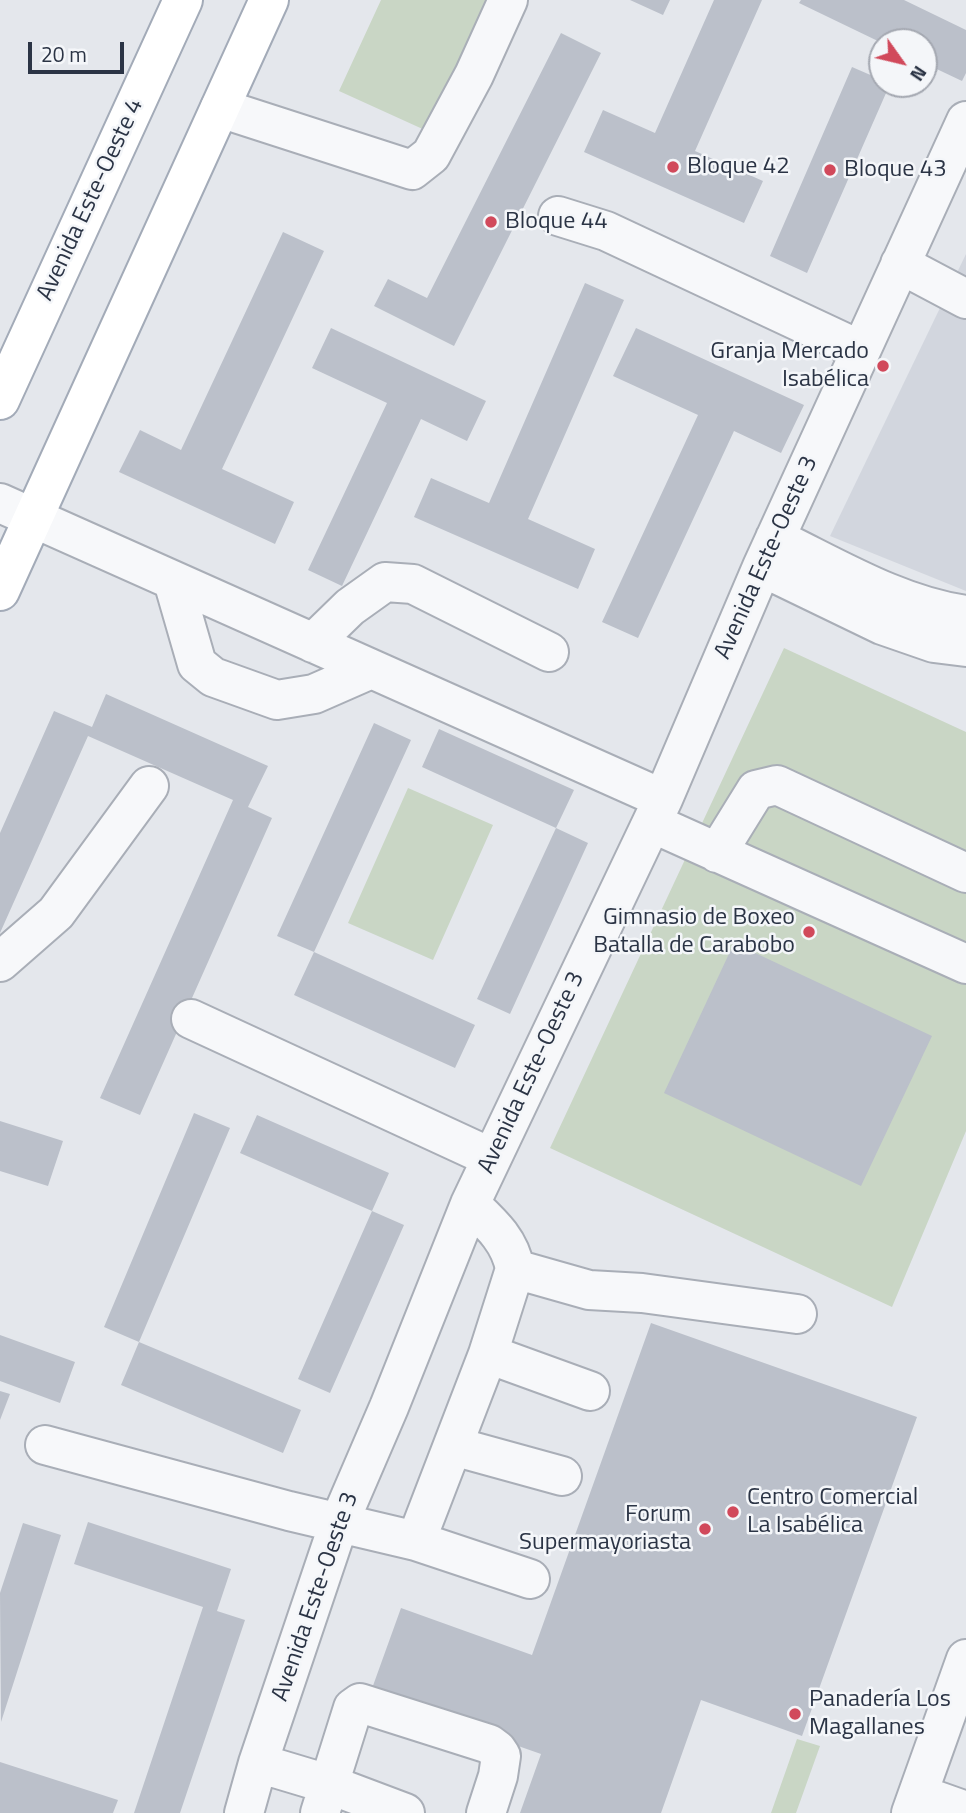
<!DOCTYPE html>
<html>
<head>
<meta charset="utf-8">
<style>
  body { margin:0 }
  #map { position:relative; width:966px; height:1813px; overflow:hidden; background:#e4e7ec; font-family:"Titillium Web",sans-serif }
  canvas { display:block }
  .north { position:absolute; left:868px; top:28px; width:70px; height:70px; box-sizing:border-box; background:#f4f6f9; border:2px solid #a4a8b1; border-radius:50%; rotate:124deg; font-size:19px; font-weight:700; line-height:28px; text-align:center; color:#2b3445 }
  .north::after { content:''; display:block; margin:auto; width:24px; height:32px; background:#d1495b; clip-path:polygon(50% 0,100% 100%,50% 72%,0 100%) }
  .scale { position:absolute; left:28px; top:42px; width:96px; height:32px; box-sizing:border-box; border:4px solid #2b3445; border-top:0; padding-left:9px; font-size:21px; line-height:24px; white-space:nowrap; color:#2b3445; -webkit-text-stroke:5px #f4f6f9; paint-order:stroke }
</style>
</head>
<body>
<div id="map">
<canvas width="966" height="1813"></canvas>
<div class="north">N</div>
<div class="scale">20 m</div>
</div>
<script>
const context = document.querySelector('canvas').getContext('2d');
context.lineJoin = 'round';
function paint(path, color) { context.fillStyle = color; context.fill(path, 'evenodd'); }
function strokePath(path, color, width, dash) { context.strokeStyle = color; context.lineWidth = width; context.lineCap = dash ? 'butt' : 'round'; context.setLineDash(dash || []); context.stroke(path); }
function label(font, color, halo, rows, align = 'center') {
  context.font = font + ' "Titillium Web",sans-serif'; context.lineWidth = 5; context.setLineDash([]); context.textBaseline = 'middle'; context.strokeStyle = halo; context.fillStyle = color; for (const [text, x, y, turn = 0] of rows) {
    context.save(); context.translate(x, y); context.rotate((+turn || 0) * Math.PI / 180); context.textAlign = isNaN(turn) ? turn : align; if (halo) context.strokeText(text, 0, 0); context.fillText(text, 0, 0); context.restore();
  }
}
const built = new Path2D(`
  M966 254V591L830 536Z`);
const green = new Path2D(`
  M381 0H486L427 131 339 91Z
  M784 648 966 732V1131L892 1307 550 1148Z
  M408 788 493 825 433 960 348 923Z
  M797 1739 820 1746 796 1813H771Z`);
const building = new Path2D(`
  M630 0H670L663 15Z
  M714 0H762L695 151 763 181 744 223 584 152 603 110 655 133Z
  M801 0H904L966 30V73L962 81 924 63V42L882 43 799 3Z
  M561 33 601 53 454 346 374 306 388 279 427 298Z
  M852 67 882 80V84H890L807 273 770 256Z
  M283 232 324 251 222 469 294 502 275 544 119 472 140 430 181 450Z
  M585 283 624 300 528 519 595 549 578 589 414 517 431 478 489 503Z
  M331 328 486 401 467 441 421 419 342 586 308 570 387 403 312 368Z
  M636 328 804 405 781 453 734 431 638 638 602 622 698 415 613 376Z
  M106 694 268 766 248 807 272 818 140 1115 100 1098 233 800 88 736 0 933V833L54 711 92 727Z
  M374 723 411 740 314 952 277 936Z
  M439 729 574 790 556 828 422 767Z
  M556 828 588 843 510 1014 477 999Z
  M734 943 932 1036 861 1186 664 1093Z
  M314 952 475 1025 455 1068 294 995Z
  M194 1113 230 1128 139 1342 104 1327Z
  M257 1115 389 1173 372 1211 404 1225 330 1393 298 1379 372 1211 240 1153Z
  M0 1121 63 1141 48 1186 0 1171Z
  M651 1323 917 1417 802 1736 701 1700 661 1813H520L541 1754 370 1694 401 1608 532 1655Z
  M0 1335 75 1362 60 1403 0 1381Z
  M139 1342 301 1410 283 1453 121 1385Z
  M0 1391 10 1394 0 1420Z
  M88 1522 231 1569 217 1611 245 1620 180 1813H134L203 1607 74 1564Z
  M23 1523 61 1535 1 1722 0 1593Z
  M0 1762 118 1800 113 1813H0Z`);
const minor = new Path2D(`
  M220 108 412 170 431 155 474 75 508 0
  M558 216 606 231 860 350
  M900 264 966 299
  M0 503 663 799
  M775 538C835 567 899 606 966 615
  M762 567 882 625 934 643 966 647
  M173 581 197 664 213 677 277 700 314 694 371 669
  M313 643 350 607 385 582 413 584 549 652
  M652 823 966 964
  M717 853 756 790 777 785 966 873
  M0 962 56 913 149 786
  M191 1019 492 1158
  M515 1269 589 1290 642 1293 797 1314
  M488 1354 590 1391
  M45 1445 289 1511 416 1541 530 1579
  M453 1446 562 1476
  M416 1541 488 1354 515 1269C510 1240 490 1223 470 1204
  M258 1763 328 1784 405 1813
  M918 1794 966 1811
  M244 1813 258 1763 339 1523 389 1407 470 1204 663 799 762 567 966 121
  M320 1813 353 1708 360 1703 489 1744 497 1750 501 1756 498 1776 486 1813
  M911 1813 966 1659`);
const major = new Path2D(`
  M0 400 183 0
  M0 591 269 0`);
const markers = [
  [673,167,7,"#d1495b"],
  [830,170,7,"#d1495b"],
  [491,222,7,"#d1495b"],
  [883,366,7,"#d1495b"],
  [809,932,7,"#d1495b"],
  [733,1512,7,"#d1495b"],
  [705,1529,7,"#d1495b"],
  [795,1714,7,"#d1495b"]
];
const poiNames = [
  ["Bloque 42",687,167],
  ["Bloque 43",844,170],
  ["Bloque 44",505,222],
  ["Granja Mercado",869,352,"right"],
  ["Isabélica",869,380,"right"],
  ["Gimnasio de Boxeo",795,918,"right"],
  ["Batalla de Carabobo",795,946,"right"],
  ["Centro Comercial",747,1498],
  ["La Isabélica",747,1526],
  ["Forum",691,1515,"right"],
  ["Supermayoriasta",691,1543,"right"],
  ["Panadería Los",809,1700],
  ["Magallanes",809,1728]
];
const streetNames = [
  ["Avenida Este-Oeste 4",91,200,-65],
  ["Avenida Este-Oeste 3",767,558,-66],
  ["Avenida Este-Oeste 3",532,1073,-65],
  ["Avenida Este-Oeste 3",316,1597,-71]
];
paint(built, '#d2d6de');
paint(green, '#c9d6c5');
paint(building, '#bbc0ca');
strokePath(minor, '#a9aeb7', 42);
strokePath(major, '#a3abb8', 42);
strokePath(minor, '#f7f8fa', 38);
strokePath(major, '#fff', 38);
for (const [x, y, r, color] of markers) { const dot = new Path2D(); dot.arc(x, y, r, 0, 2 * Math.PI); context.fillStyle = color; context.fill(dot); strokePath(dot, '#f4f6f9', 2.5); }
label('24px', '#2b3445', '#f4f6f9', poiNames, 'left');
label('24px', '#2b3445', '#f4f6f9', streetNames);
</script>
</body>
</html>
